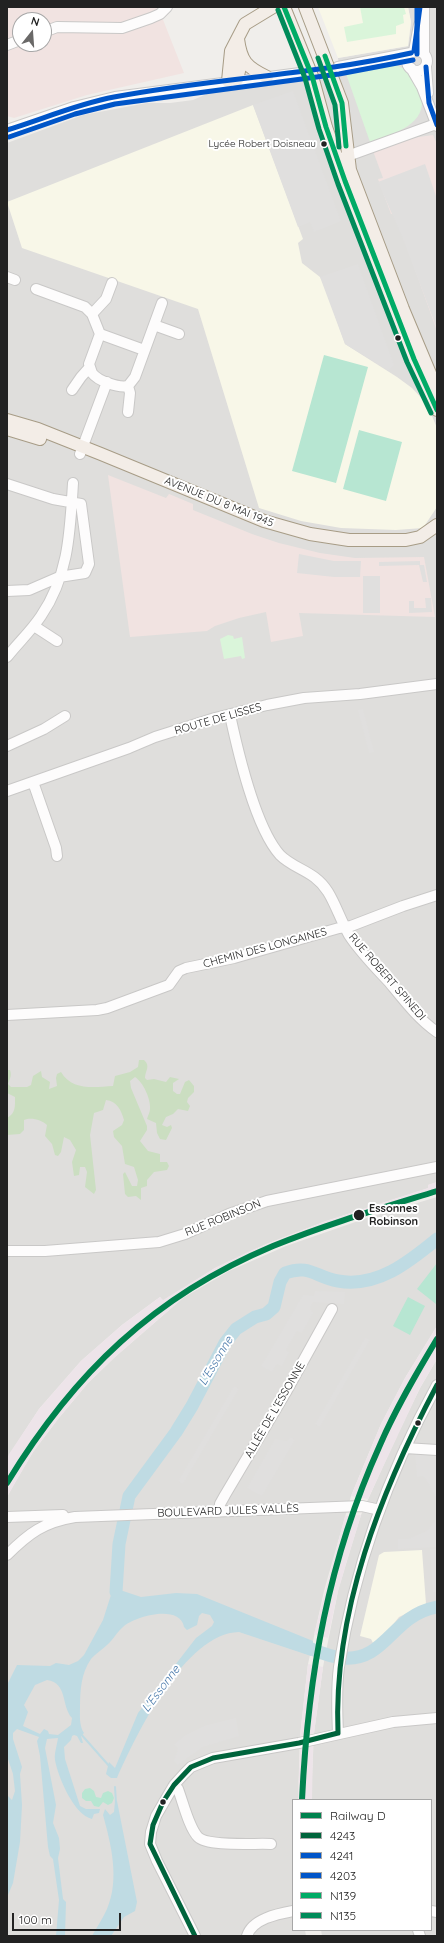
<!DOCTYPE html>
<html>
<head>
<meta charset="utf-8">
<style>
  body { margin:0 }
  #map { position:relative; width:444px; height:1943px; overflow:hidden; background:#f0eeeb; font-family:Quicksand,sans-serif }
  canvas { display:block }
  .frame { position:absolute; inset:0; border:8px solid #222; pointer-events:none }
  .legend { position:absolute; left:292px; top:1799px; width:140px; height:132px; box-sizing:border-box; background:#fff; border:1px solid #a7a7a7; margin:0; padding:5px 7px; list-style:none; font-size:12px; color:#222 }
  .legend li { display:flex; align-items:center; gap:8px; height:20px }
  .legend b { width:20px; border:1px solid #a7a7a7 }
  .north { position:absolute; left:12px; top:12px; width:40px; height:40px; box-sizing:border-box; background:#fff; border:1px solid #a7a7a7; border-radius:50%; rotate:17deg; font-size:11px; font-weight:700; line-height:16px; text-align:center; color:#222 }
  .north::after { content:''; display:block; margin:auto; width:14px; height:18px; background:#6a6968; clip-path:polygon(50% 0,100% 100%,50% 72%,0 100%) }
  .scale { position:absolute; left:12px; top:1913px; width:109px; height:18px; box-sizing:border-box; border:2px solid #222; border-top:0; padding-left:5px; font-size:12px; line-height:14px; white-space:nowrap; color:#222; -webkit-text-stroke:3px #fff; paint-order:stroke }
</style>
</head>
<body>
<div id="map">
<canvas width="444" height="1943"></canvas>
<div class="frame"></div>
<ul class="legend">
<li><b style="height:5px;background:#00824e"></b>Railway D</li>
<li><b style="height:5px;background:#00643c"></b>4243</li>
<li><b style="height:5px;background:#0055c8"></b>4241</li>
<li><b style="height:5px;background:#0055c8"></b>4203</li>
<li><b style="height:5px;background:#00ab66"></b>N139</li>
<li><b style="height:5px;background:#008b5a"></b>N135</li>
</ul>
<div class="north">N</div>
<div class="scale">100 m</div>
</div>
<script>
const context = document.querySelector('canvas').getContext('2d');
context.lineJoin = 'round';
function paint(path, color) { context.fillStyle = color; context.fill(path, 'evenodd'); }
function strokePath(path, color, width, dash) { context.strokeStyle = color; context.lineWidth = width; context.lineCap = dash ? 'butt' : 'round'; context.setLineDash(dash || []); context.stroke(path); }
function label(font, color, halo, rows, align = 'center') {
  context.font = font + ' Quicksand,sans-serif'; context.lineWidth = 4; context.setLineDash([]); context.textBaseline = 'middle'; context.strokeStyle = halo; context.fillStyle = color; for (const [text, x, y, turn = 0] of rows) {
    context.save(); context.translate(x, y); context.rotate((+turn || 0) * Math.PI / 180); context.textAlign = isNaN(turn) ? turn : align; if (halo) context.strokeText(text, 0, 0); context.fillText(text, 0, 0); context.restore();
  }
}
const residential = new Path2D(`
  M408 7H437V1182L428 1185 429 1188 326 1221 266 1244 215 1268 163 1301 160 1297 122 1325 81 1361 39 1409 7 1459V143L83 115 147 103H170L193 100 209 93 340 74 338 58 408 46 411 22Z
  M437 1197V1326L405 1378 381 1424 351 1496 324 1591 308 1664 300 1736 298 1800H293V1930H305L306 1936H7V1497L14 1484 33 1452 58 1419 88 1383 115 1357 183 1298 229 1271 286 1246 364 1219Z
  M437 1359V1936H322L321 1930H431V1800H312V1777L314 1733 323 1667 338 1591 347 1560 361 1515 399 1431 420 1388Z`);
const commercial = new Path2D(`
  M7 7H158L184 73 87 95 14 118 7 116ZM20 20H44V44H20Z
  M433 135 437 144V331L395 214H391L378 179 383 178 373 151 412 138Z
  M108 475 166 498 169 494 193 504V510L252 534 279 543 320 553 355 558 424 557 435 617 299 613 303 636 271 642 266 612 239 618 215 626 207 631 130 637Z`);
const industrial = new Path2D(`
  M437 1182V1193L330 1227 271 1248 228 1269 181 1296 183 1298 115 1357 88 1383 58 1419 33 1452 7 1497V1459L9 1454 39 1409 81 1361 122 1325 160 1297 163 1300 215 1268 250 1251 326 1221 428 1188V1185Z
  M437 1326V1359L420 1388 368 1499 351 1496 381 1424 405 1378Z
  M361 1515 338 1591 328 1638 314 1634 345 1516Z
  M308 1664 323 1667 314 1733 300 1736Z
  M313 1746 312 1800H298L300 1748Z`);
const education = new Path2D(`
  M318 7H408L411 22 408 46 338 58Z
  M253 105 303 239 298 243 302 263 320 277 324 284 345 344 397 377 412 388 427 404 437 428V507L423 528 396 530 341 528 301 521 259 508 198 309 22 248 7 202Z
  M422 1550 426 1604 399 1617 383 1637 374 1645 371 1639 360 1636 379 1555 384 1552Z`);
const forest = new Path2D(`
  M139 1060H144C151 1066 145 1071 145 1078L147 1080 154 1079 166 1082 170 1077 179 1079 173 1083V1091L177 1094H180L185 1082 189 1080 194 1086V1092L188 1098 187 1102 190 1106 188 1111 178 1109 173 1114 166 1117 162 1125 167 1127 171 1125 172 1128 166 1140 160 1139 157 1133 156 1123 147 1119C148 1115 150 1112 150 1109 151 1099 143 1082 135 1077L130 1081 131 1088 147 1126V1130L140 1141 148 1151 160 1154V1162H167L169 1166 167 1170 154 1172 147 1180V1186L141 1188V1200L136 1196 128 1197 125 1194 123 1174 125 1172 132 1186H137L138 1180 134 1167 125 1164 122 1146 114 1137 113 1131 122 1125 124 1120C121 1110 117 1101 106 1100L103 1110 94 1113 90 1135 96 1190 94 1194 85 1187 87 1172 85 1167H80L79 1175 74 1176 72 1162 76 1150 70 1140 64 1137 61 1152 58 1156 55 1155 52 1144 45 1136 47 1125C42 1120 31 1117 24 1120V1130L20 1134 7 1135V1118C16 1113 15 1106 15 1097L7 1093 8 1070H10C12 1076 10 1078 8 1084L11 1087H27L31 1085 33 1076 41 1071 42 1077 50 1082 49 1089 57 1086 56 1078 57 1074 61 1072C72 1091 94 1087 113 1086L115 1076 130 1072 138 1067Z`);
const park = new Path2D(`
  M360 7H404L406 14 403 15 404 23 396 26V34L347 42 344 27 363 23Z
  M389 61 410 72C414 80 421 91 422 100 424 127 389 135 370 142L344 68Z
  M228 635 233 636 234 639 242 637 245 658 242 659 241 656 224 659 220 639Z`);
const pitch = new Path2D(`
  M324 355 368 367 336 483 292 471Z
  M359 430 402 442 386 501 343 489Z
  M437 1263V1303L436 1304 417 1289Z
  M408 1297 425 1306 410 1335 393 1326Z
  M90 1788 94 1791 96 1797 101 1798 103 1793 108 1791 112 1793 114 1798 112 1803 108 1805 103 1802 99 1807 94 1806 91 1801H86L82 1798V1793L85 1789Z`);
const parking = new Path2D(`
  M293 91 341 221 314 232 310 222 298 227 253 105Z
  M425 164 437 199V329L403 239 378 182Z
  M358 264 394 365 389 371 345 344 320 277Z
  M299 554 334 561H361L360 577H334L297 573Z
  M420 561V565H424L427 582H423L419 565 379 566V562Z
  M363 576H380V613H363Z
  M425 598H431L432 612 409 613V601H414V608H426Z
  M363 709 374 752 369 753 358 710Z
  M315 1291 345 1292 344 1304 313 1302 310 1308 313 1313 302 1333 297 1331 286 1350 289 1352 282 1366 277 1364 272 1372 261 1366 303 1295 314 1296Z
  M365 1338 370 1340 320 1427 315 1424Z
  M234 1386 239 1389 183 1484 178 1481Z
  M290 1437 295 1440 262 1496 247 1488 275 1439 287 1441Z
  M437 1451V1496H435L427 1481 423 1476 417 1477 415 1452Z
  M437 1517V1547L398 1549V1539H408L427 1531Z
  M430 1549H437V1592H433Z
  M236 1718 239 1736 203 1747 178 1765 174 1761 178 1748 174 1744 184 1736 204 1726Z`);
const water = new Path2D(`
  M117 1576 120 1590 141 1597 176 1593 197 1594 313 1641 311 1656 239 1632C185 1633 136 1735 117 1778H111L106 1774 109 1762 115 1768 138 1713 196 1638 212 1626 214 1622 210 1615 202 1613 199 1616 197 1625 187 1630 184 1627C180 1604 135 1616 123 1627 117 1632 113 1640 107 1645 102 1650 95 1654 91 1659 81 1673 80 1691 80 1707 80 1715 79 1726 84 1733L81 1736 83 1743H81L77 1736 74 1735 72 1736 71 1740 64 1747 65 1759 80 1806 86 1809H100L99 1813 94 1814 92 1819C74 1815 58 1777 55 1760 54 1754 57 1745 58 1738L47 1739 45 1748 56 1805 53 1823 59 1838 60 1849 58 1858 63 1899 66 1902 65 1936H56L59 1900 53 1859 50 1856 48 1847 40 1756 37 1741 39 1737 17 1729 13 1733V1739L22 1767 20 1774 22 1805 20 1842 13 1883 8 1895 7 1936V1795L12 1800 15 1791 13 1774 7 1756V1685L17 1665 50 1666 56 1663 69 1665 78 1661 84 1655 103 1620ZM47 1680C68 1683 61 1706 72 1718L71 1725 58 1735 49 1734 48 1731 44 1729 40 1734 23 1726 28 1712 24 1705 35 1685Z
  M115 1801H117L137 1902 135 1911 124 1917 111 1936H92C97 1927 103 1918 107 1909 120 1879 111 1844 103 1815L105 1809 110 1815 114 1812Z`);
const stream = new Path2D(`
  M80 1733 110 1767
  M115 1787 116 1803`);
const river = new Path2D(`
  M116 1592 119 1544 129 1496 176 1432 192 1406 225 1343 236 1329 255 1317 266 1314 274 1307 280 1282 285 1273C310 1264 315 1277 338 1281 377 1288 409 1262 437 1239
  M296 1643C311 1648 327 1657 343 1658 375 1661 387 1635 409 1619 417 1613 427 1609 437 1607`);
const minorTunnel = new Path2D(`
  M304 72 336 67`);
const minor = new Path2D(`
  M424 7V54
  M44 32 57 27 122 28 151 18 160 14 167 7
  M7 45 20 40
  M407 61a10 10 0 1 1 20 0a10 10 0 1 1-20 0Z
  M414 51 419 25
  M338 67 411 53
  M426 67 428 93
  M411 68 422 87 437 126
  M7 130 74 107 115 97 300 73
  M342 158 436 124
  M7 277 15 280
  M36 289 85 307 92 314 100 334 89 364 92 373C98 381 118 388 128 386L135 377 162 303
  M92 314 106 299 112 283
  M154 325 179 334
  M100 334 144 350
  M128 386 130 393 128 412
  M72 390 81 377 89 368
  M80 454 107 382
  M7 484 53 499 81 504 89 564 85 573 59 577 29 590 7 591
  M34 626 57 641
  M7 657C18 643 31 631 41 616 69 575 70 531 73 483
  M230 715C238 752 255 827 280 855 295 870 314 870 328 892 336 905 341 921 349 935 360 952 375 967 389 982 403 999 418 1019 437 1032
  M7 746 44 729 65 716
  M33 782 56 848 57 856
  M7 791 129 748 155 737 215 718 267 705 304 698 360 694 437 684
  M7 1015 97 1010 107 1008 169 985 179 971 186 968 234 958 339 928 351 926 403 906 437 895
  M7 1251H45L159 1242 185 1234 229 1214 267 1201 437 1167
  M405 1448 437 1450
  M219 1511 220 1504 225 1495 286 1392 332 1309
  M7 1517 63 1515
  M7 1555C29 1533 44 1522 75 1517L362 1506 380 1510
  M338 1733C337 1711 336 1689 339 1667 354 1568 389 1472 437 1385
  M174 1785 178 1789C183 1802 189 1828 198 1837 208 1847 256 1843 271 1844
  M431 1911 437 1912
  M418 1930 420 1936
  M195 1936 157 1861 150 1844 151 1832 156 1816 174 1785 184 1774 191 1767 213 1758 299 1743 393 1722 437 1718
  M247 1936C252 1919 277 1914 293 1911`);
const major = new Path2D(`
  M284 7 312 76 326 127 345 181 414 359 437 410
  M305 7 342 103 350 170 403 309 437 390
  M238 39C241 61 246 67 267 77
  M237 80 242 58
  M228 81 231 51 245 24 273 7
  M7 420 38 429 101 454 264 521 310 534 349 540H406L420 537 437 525
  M7 429 40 439`);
const bus1 = new Path2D(`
  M338 1733C333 1611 381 1491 437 1385
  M195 1936 150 1844 153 1825 163 1802 174 1785 191 1767 213 1758 299 1743 338 1733`);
const bus2 = new Path2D(`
  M414 51 420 7
  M426 67 429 103 437 125
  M7 130C43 119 77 104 114 97 213 78 313 75 411 53`);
const bus3 = new Path2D(`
  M417 7V54
  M9 137 75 114 115 104 339 74 413 60`);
const bus4 = new Path2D(`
  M284 7 312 76 326 127 345 181 414 359 437 410
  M325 56 342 103 346 146`);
const bus5 = new Path2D(`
  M278 10 305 78 319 129 338 184 407 362 431 413
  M318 58 335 105 339 147`);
const rail1 = new Path2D(`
  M7 1483C74 1373 154 1296 273 1246 327 1224 382 1208 437 1191
  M302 1800C308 1675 328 1560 380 1445 396 1408 416 1374 437 1339`);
const markers = [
  [324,144,3.5,"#222"],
  [398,338,3.5,"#222"],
  [359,1215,6,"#222"],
  [418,1423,3.5,"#222"],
  [163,1802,3.5,"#222"]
];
const busNames = [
  ["Lycée Robert Doisneau",316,144]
];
const streetNames = [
  ["AVENUE DU 8 MAI 1945",219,502,22],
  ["ROUTE DE LISSES",218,719,-16],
  ["CHEMIN DES LONGAINES",265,948,-15],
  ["RUE ROBERT SPINEDI",387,977,49],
  ["RUE ROBINSON",223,1218,-22],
  ["ALLÉE DE L'ESSONNE",275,1410,-60],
  ["BOULEVARD JULES VALLÈS",228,1511,-2]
];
const stopNames = [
  ["Essonnes",369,1209],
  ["Robinson",369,1222]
];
const waterNames = [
  ["L'Essonne",216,1361,-59],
  ["L'Essonne",161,1689,-53]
];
paint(residential, '#dfdedc');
paint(commercial, '#f1e3e1');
paint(industrial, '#ede4e9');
paint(education, '#f8f7e8');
paint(forest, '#cbdec1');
paint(park, '#daf5da');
paint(pitch, '#b7e6d2');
paint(parking, '#e0dfde');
paint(water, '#bfdbe3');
strokePath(stream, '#bfdbe3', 2);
strokePath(river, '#bfdbe3', 13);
strokePath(minorTunnel, '#c7c5c3', 10, [10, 5]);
strokePath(minor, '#c9c8c7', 12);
strokePath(major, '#a79c86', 14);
strokePath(minor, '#fdfcfc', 10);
strokePath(major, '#f3ede7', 12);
strokePath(bus1, '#00643c', 5);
strokePath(bus2, '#0055c8', 5);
strokePath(bus3, '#0055c8', 5);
strokePath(bus4, '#00ab66', 5);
strokePath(bus5, '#008b5a', 5);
strokePath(rail1, '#00824e', 6);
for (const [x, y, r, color] of markers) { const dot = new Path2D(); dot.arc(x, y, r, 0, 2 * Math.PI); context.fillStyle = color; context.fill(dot); strokePath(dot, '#fff', 1.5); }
label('10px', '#222', '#fff', busNames, 'right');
label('11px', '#222', '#fff', streetNames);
label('bold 11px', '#222', '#fff', stopNames, 'left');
label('italic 12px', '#4a7aab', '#fff', waterNames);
</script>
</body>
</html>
